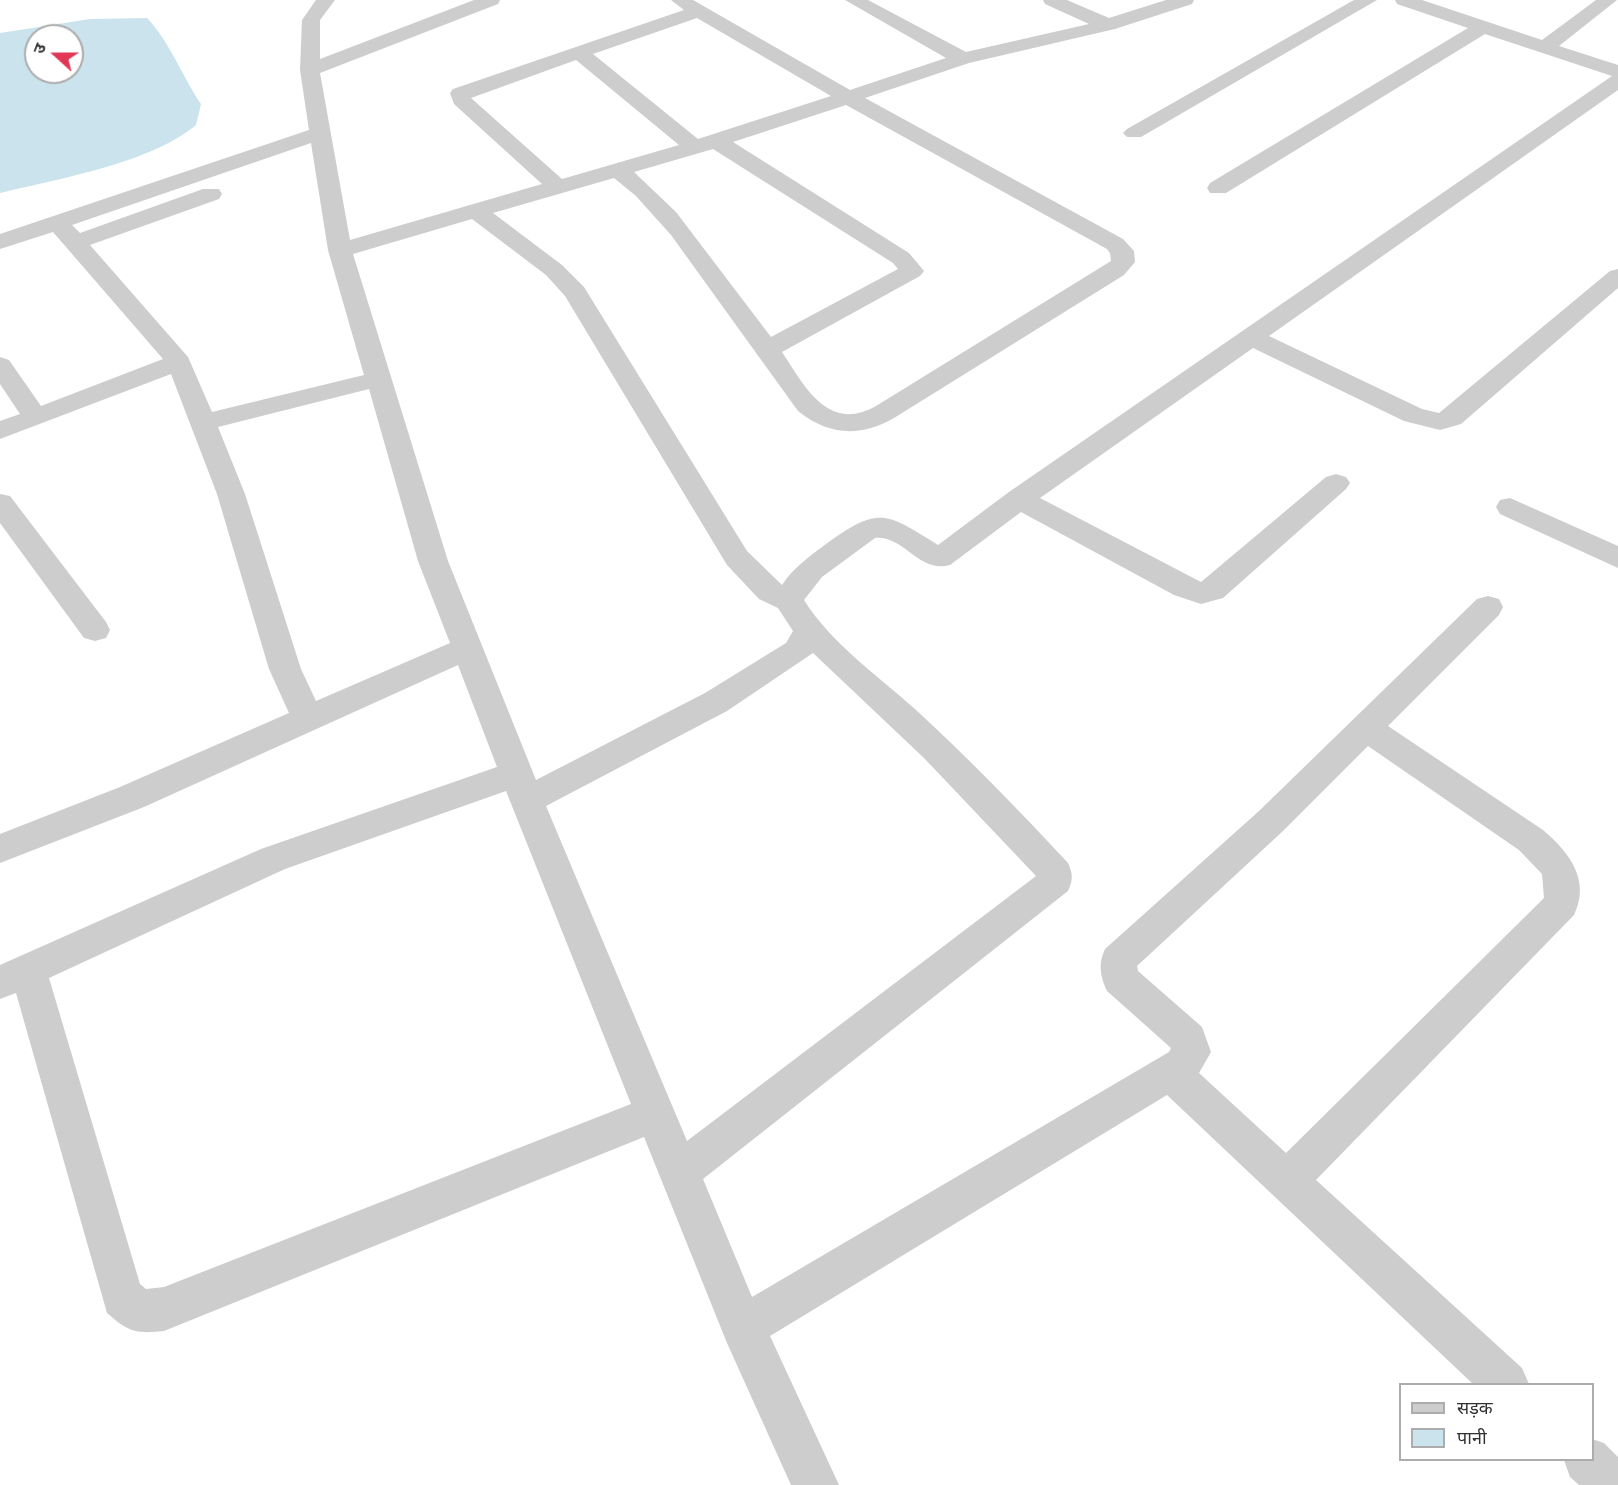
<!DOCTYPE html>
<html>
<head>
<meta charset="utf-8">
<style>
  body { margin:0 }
  #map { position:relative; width:1618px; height:1485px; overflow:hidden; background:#fff; font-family:Quicksand,"Noto Sans Devanagari",sans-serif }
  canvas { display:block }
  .legend { position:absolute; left:1399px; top:1383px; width:195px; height:78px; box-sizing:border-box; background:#fff; border:2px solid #acacac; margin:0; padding:8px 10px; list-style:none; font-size:18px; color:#303030 }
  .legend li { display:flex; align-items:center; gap:12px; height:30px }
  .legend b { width:30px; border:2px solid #acacac }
  .north { position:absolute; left:24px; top:24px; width:60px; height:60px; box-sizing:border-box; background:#fff; border:2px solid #acacac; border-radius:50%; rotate:291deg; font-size:16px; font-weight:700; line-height:24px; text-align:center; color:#303030 }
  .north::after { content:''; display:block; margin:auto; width:21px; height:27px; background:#e23657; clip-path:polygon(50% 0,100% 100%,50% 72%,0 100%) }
</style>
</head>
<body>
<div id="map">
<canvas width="1618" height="1485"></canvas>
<ul class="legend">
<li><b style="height:8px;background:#cdcdcd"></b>सड़क</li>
<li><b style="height:16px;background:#cbe3ec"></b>पानी</li>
</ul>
<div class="north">उ</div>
</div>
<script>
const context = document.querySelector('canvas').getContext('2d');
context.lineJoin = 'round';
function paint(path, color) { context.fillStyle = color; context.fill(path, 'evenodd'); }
const water = new Path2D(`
  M147 18C170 42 182 76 201 104L196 125C151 163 58 179 0 193V33L90 19ZM36 36H72V72H36Z`);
const minor = new Path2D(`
  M316 0H335L320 20V59L474 0H500L498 4 320 73 350 240 542 184 454 104 450 93 453 89 684 10 671 0H693L850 90 946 58 845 0H868L966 52 1089 24 1045 4 1043 0H1067L1109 18 1166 0H1194L1192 4 1115 29 969 63 865 98 1123 239 1134 251 1135 262 1124 275 894 418C861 437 829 436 798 411L671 235 636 196 614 178 493 213 562 265 584 287 747 551 782 585C793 568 810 556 826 544 879 506 885 512 938 545L1009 492 1612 76 1485 34 1226 193H1210L1207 188 1210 183 1468 28 1397 4 1395 0H1422L1542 40 1596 0H1617L1559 46 1618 65V90L1269 336 1422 409 1439 413 1610 271 1618 269V288L1461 424 1440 430 1404 421 1253 348 1040 498 1201 582 1326 477 1336 474 1346 477 1350 483 1346 489 1223 598 1201 604 1174 595 1021 512 950 565C919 574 904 535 875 538L822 577 804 600C831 643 877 675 915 709 968 758 1019 810 1068 863 1073 874 1073 880 1068 891L703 1179 752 1297 1169 1052 1171 1048 1107 991C1100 976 1098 964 1105 949L1259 811 1477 599 1488 596 1499 599 1503 607 1499 615 1388 726 1543 830C1569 852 1591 880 1574 915L1316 1180 1522 1368 1529 1384H1473L1167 1095 770 1336 839 1485H791L727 1343 644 1137 164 1331C135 1334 129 1332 107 1313L16 993 0 999V965L261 849 497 767 458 665 144 807 0 863V834L120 787 289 713 269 669 217 494 171 374 0 439V421L20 414 0 384V357L9 360 41 406 163 359 53 232 0 249V234L309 130 300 70 302 20ZM697 18 831 96 698 139 593 54ZM576 60 679 145 562 179 471 98ZM846 105 1107 249 1110 253 1111 261 876 406C828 433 805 387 782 352L920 276 924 271 909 253 733 142ZM311 143 328 250 364 375 212 412 188 357 90 245 219 199 222 194 219 189H203L80 233 72 225ZM713 149 893 263 898 269 771 337 676 212 634 172ZM472 219 546 275 565 296 727 565 759 599 778 608 793 631 786 643 705 693 536 780 448 561 353 254ZM369 389 418 561 450 643 316 701 301 669 245 494 218 427ZM813 653 924 758 1036 876 687 1141 546 806 727 711ZM1368 746 1519 850 1542 874 1544 898 1286 1153 1199 1073 1211 1052 1202 1027 1138 971 1137 966 1283 831ZM506 791 631 1104 164 1287 146 1289 140 1284 49 978 285 869Z
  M1354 0H1377L1141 137H1127L1123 133 1127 129Z
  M0 494 10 496 106 622 110 630 106 638 95 641 84 638 0 523Z
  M1510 498 1618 546V568L1500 514 1496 507 1500 500Z
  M1592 1439 1604 1443 1618 1457V1485H1579L1570 1477 1564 1460H1592Z`);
paint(water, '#cbe3ec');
paint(minor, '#cdcdcd');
</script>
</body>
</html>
